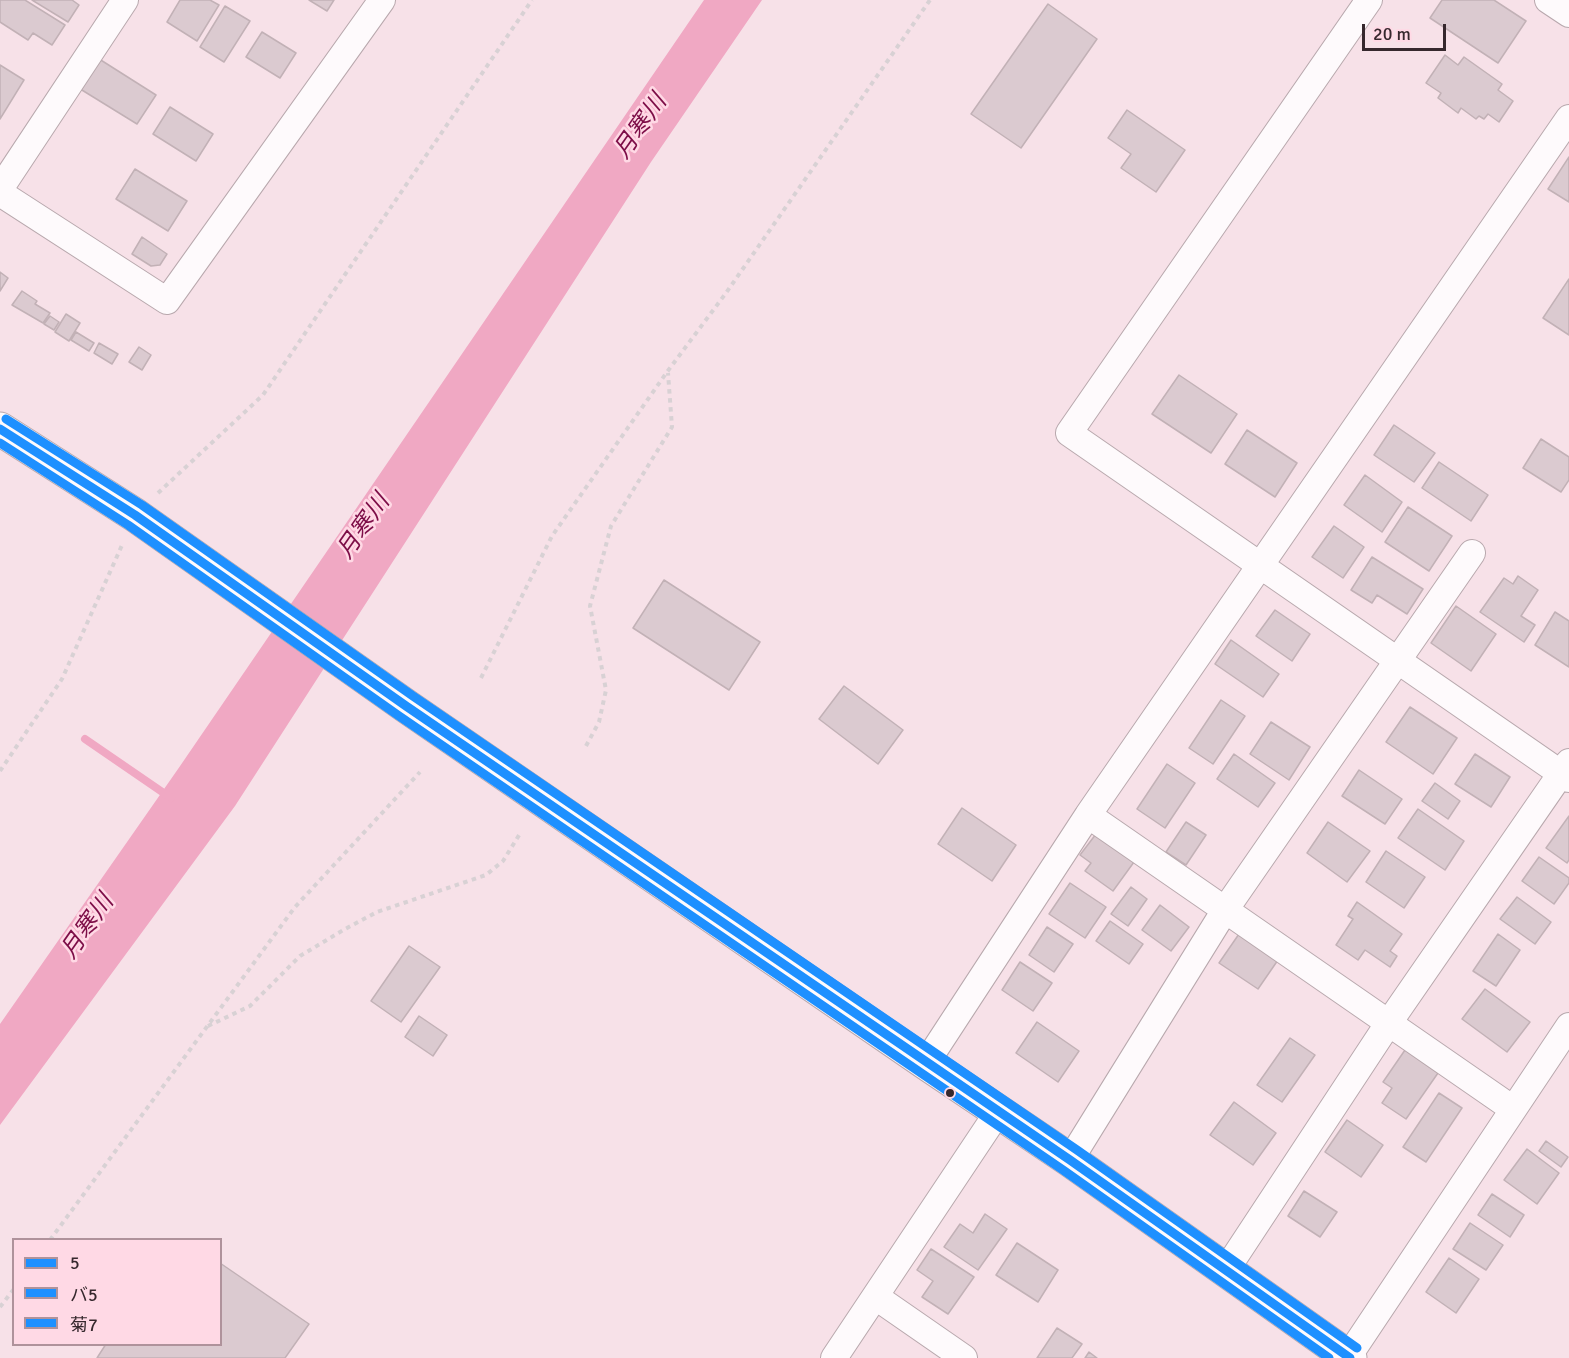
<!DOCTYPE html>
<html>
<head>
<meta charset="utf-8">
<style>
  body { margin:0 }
  #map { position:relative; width:1569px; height:1358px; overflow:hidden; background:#f7e1e8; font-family:Signika,"Noto Sans JP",sans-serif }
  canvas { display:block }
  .legend { position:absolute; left:12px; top:1238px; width:210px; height:108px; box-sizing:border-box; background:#ffd9e5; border:2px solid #af929b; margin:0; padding:8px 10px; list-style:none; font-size:18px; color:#36282d }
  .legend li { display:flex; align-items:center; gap:12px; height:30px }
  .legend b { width:30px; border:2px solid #af929b }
  .scale { position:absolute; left:1362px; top:24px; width:84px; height:27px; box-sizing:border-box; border:3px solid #36282d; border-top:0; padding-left:8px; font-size:18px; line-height:21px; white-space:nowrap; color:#36282d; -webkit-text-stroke:4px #ffd9e5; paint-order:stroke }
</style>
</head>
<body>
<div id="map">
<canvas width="1569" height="1358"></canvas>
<ul class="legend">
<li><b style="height:8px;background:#1e90ff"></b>5</li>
<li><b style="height:8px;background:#1e90ff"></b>バ5</li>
<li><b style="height:8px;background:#1e90ff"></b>菊7</li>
</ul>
<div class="scale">20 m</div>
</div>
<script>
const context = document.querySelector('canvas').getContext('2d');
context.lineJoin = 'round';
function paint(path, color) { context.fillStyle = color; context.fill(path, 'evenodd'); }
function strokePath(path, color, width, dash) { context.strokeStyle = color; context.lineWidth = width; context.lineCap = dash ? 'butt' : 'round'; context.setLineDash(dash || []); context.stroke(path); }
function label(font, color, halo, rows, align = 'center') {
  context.font = font + ' Signika,"Noto Sans JP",sans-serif'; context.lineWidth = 5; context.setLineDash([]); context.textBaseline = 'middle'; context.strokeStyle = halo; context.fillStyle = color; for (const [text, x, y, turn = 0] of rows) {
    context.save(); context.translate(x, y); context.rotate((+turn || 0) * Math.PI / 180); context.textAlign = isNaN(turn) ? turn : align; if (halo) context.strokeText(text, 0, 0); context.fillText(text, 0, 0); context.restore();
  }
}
const water = new Path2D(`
  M704 0H762L651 162 235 806 0 1125V1024L178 769Z`);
const stream = new Path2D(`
  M85 739 171 798`);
const building = new Path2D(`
  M0 0H25L65 25 52 45 33 33 28 40 0 22Z
  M32 0H72L79 5 68 22Z
  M180 0H210L219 5 197 41 167 22Z
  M309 0H334L327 11Z
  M1442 0H1494L1526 21 1498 63 1430 18Z
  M1048 4 1097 39 1021 148 971 114Z
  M225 6 250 21 224 62 200 47Z
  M262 32 296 53 280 78 246 57Z
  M1445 55 1458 65 1464 57 1502 84 1498 90 1513 101 1499 122 1488 114 1484 119 1479 116 1476 119 1461 108 1458 113 1438 98 1441 93 1426 83Z
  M96 57 156 95 137 124 77 87Z
  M0 65 24 80 0 119Z
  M170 107 213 134 196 161 153 134Z
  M1127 110 1185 150 1156 192 1121 168 1131 154 1108 138Z
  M1569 157V202L1548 189Z
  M135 169 187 201 168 231 116 199Z
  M142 237 167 254 160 265 151 266 132 254Z
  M0 272 8 278 0 291Z
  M1569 279V335L1543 318Z
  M22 291 37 301 35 304 50 313 43 323 12 305Z
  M66 314 80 323 69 341 55 332Z
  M50 316 59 322 54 330 44 324Z
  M76 332 94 343 89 351 71 340Z
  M99 343 118 354 112 364 94 353Z
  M139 347 151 355 142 370 129 362Z
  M1179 375 1237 414 1211 453 1152 414Z
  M1394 425 1435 453 1414 482 1374 455Z
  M1247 430 1297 463 1275 497 1225 464Z
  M1541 439 1569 457V480L1561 492 1523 468Z
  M1439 462 1488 495 1471 521 1422 488Z
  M1365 475 1402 502 1382 532 1344 505Z
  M1408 507 1452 536 1429 571 1385 542Z
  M1334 526 1364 547 1343 578 1312 557Z
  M1372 557 1423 589 1407 614 1377 595 1372 603 1351 590Z
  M1518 576 1538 590 1521 616 1535 625 1524 642 1480 612 1504 578 1513 584Z
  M664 580 760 642 729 690 633 628Z
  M1456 606 1496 634 1471 671 1431 643Z
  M1275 610 1310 634 1292 661 1256 636Z
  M1555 612 1569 621V667L1535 645Z
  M1231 640 1279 674 1263 697 1215 664Z
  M844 686 903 730 878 764 819 719Z
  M1221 700 1245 716 1213 764 1189 748Z
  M1410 707 1457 738 1433 774 1386 742Z
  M1271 722 1310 747 1289 780 1250 754Z
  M1234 754 1275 783 1258 807 1217 779Z
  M1475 754 1510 777 1491 807 1455 784Z
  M1167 764 1195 783 1165 828 1137 809Z
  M1359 770 1402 799 1385 824 1342 796Z
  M1435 783 1460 801 1448 819 1422 801Z
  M962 808 1016 845 992 881 938 844Z
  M1418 809 1464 841 1445 870 1398 838Z
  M1569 816V860L1567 863 1546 848Z
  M1186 822 1206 835 1186 865 1166 852Z
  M1328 822 1370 851 1347 882 1307 853Z
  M1096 834 1134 862 1113 891 1085 871 1091 863 1080 855Z
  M1386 851 1425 877 1404 908 1366 882Z
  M1539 857 1569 878V883L1554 904 1522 881Z
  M1070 883 1106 907 1085 938 1049 914Z
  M1131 887 1147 899 1128 926 1111 914Z
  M1517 897 1551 922 1535 944 1500 919Z
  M1357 902 1402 934 1390 951 1397 956 1390 967 1365 950 1358 960 1336 945 1353 919 1348 916Z
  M1160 905 1189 927 1171 951 1142 930Z
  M1110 921 1143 944 1129 964 1096 941Z
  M1047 927 1073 944 1054 972 1029 955Z
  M1239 934 1278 960 1258 989 1219 963Z
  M1498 934 1520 950 1496 986 1473 971Z
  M409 946 440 967 401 1022 371 1001Z
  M1020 962 1052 983 1033 1011 1002 990Z
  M1485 989 1530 1022 1507 1052 1462 1019Z
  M419 1016 447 1035 433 1056 405 1037Z
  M1037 1022 1079 1051 1058 1082 1016 1053Z
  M1290 1038 1315 1055 1282 1102 1257 1085Z
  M1405 1050 1438 1073 1406 1119 1382 1103 1392 1088 1383 1082Z
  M1439 1093 1462 1108 1426 1162 1403 1147Z
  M1234 1102 1276 1133 1253 1165 1210 1135Z
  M1347 1120 1383 1145 1361 1177 1325 1152Z
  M1546 1141 1568 1157 1561 1167 1539 1151Z
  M1527 1149 1559 1173 1537 1204 1504 1180Z
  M1304 1191 1337 1212 1320 1237 1288 1216Z
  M1492 1194 1524 1215 1510 1237 1478 1215Z
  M985 1214 1007 1229 978 1270 944 1247 960 1224 973 1233Z
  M1470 1223 1503 1245 1486 1270 1453 1249Z
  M1017 1243 1058 1270 1038 1302 996 1275Z
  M931 1249 974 1277 948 1314 922 1297 933 1281 917 1270Z
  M1449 1258 1479 1279 1456 1313 1426 1292Z
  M220 1263 309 1324 285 1358H97L106 1344H220Z
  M1057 1328 1082 1344 1072 1358H1037Z
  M1089 1352 1097 1358H1085Z`);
const path = new Path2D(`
  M158 493 263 395 532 0
  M481 678 552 536 667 372 726 293 930 0
  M586 746 599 722 606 690 590 606 611 526 672 427 668 373
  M0 771 62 679 123 543
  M208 1026 250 1006 300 956 345 929 377 912 486 875 503 861 521 832
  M50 1240 295 907 420 772
  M0 1307 14 1289`);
const street = new Path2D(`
  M1369 0 1069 433 1569 779
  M1548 0 1569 14
  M0 189 125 0
  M0 193 167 301 382 0
  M1088 815 1513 1109
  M926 1063 1088 815 1569 118
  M1070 1160 1225 910 1472 553
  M1226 1270 1388 1024 1569 762
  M876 1297 964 1358
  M1348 1357 1569 1026
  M834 1358 998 1112`);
const secondary = new Path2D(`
  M0 429 135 515 406 706 926 1063 1070 1160 1350 1358`);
const bus1 = new Path2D(`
  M0 429 135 515 406 706 1070 1160 1350 1358`);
const bus2 = new Path2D(`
  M0 443 128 525 399 716 1063 1170 1329 1358`);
const bus3 = new Path2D(`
  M6 419 142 505 413 696 1077 1150 1357 1348`);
const markers = [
  [950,1093,5,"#36282d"]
];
const waterNames = [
  ["月寒川",641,127,-55],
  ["月寒川",364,527,-55],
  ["月寒川",88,927,-55]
];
paint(water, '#f0a8c3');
strokePath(stream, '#f0a8c3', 8);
paint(building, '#dbcad0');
strokePath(building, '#c2b1b6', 1.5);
strokePath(street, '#b8a8ad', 28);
strokePath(secondary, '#b8a8ad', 35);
strokePath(path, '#d8d1d4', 4, [4.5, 4.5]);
strokePath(street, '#fefafc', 26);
strokePath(secondary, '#fefafc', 33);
strokePath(bus1, '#1e90ff', 9);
strokePath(bus2, '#1e90ff', 9);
strokePath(bus3, '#1e90ff', 9);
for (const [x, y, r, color] of markers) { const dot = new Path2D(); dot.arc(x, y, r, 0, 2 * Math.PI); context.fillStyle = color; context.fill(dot); strokePath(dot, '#ffd9e5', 2); }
label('italic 24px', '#7d0d47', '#ffd9e5', waterNames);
</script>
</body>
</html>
